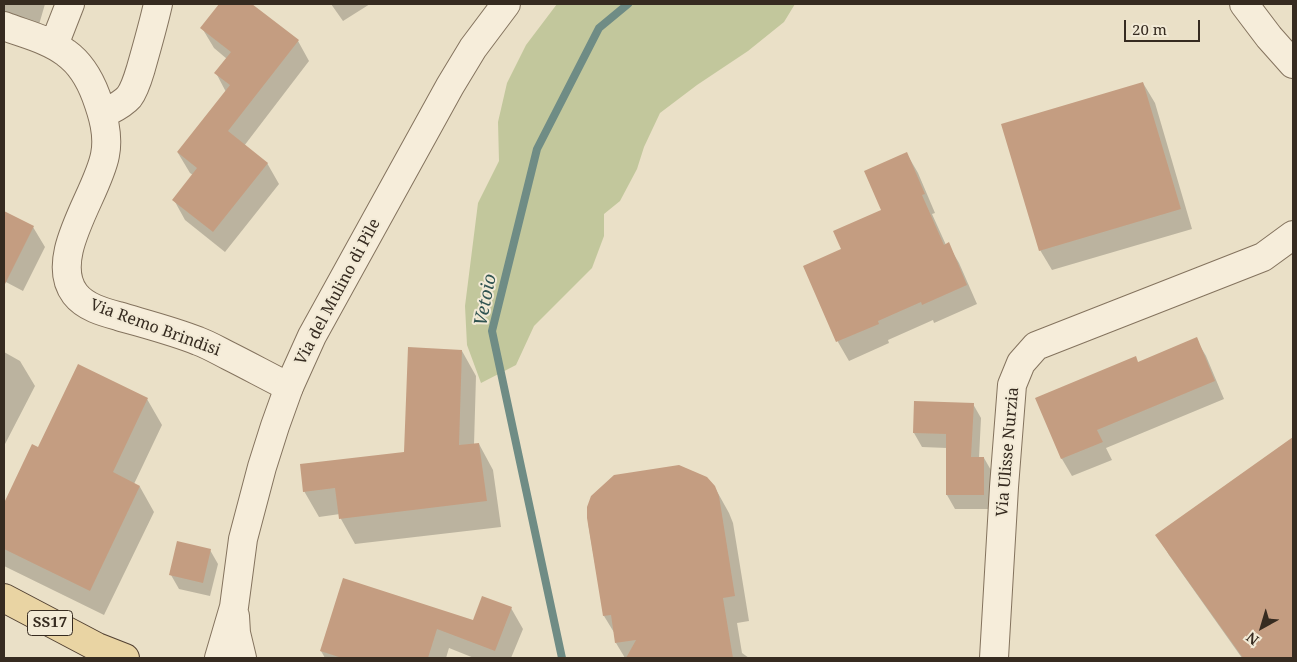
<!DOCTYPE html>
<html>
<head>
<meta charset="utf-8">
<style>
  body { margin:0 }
  #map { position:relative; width:1297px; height:662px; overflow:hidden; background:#eae0c7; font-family:"Noto Serif",serif }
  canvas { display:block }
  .frame { position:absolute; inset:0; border:5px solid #362b20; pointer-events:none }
  .north { position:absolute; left:1237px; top:602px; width:50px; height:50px; -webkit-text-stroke:4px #f2ead6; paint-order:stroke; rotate:219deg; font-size:14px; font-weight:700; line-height:20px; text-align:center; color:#362b20 }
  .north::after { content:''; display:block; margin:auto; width:18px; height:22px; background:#362b20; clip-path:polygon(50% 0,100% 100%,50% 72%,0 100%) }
  .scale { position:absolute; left:1124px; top:20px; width:76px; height:22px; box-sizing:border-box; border:2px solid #362b20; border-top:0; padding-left:6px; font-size:15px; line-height:18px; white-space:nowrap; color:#362b20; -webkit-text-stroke:4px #f2ead6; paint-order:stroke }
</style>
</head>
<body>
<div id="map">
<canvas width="1297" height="662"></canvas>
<div class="frame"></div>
<div class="north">N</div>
<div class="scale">20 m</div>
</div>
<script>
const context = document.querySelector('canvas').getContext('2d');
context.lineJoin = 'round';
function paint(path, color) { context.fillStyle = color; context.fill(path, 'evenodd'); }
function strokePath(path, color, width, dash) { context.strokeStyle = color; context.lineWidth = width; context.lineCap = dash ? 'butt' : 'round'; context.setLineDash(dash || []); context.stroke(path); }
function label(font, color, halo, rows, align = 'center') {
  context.font = font + ' "Noto Serif",serif'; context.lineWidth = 4; context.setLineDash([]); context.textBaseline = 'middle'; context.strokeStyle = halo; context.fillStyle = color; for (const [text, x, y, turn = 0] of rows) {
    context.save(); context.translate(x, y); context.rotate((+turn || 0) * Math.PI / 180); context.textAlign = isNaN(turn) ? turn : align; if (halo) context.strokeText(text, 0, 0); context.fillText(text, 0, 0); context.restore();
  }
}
const green = new Path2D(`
  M557 4H795L784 22 748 51 697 85 660 113 644 147 637 169 620 201 604 214V236L592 268 534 326 516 365 481 383 467 345 465 306 478 203 499 161 498 122 507 83 526 45Z`);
const shadow = new Path2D(`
  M4 4H45L38 28 4 19Z
  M220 4H250L298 41 309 61 244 146 267 163 279 184 225 252 185 220 174 200 193 175 190 173 178 153 226 92 216 73 227 59 214 48 202 28Z
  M331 4H370L343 21Z
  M1143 83 1155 103 1192 229 1052 270 1040 250Z
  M907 154 918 173 935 213 932 214 946 245 948 244 959 263 977 304 934 323 933 320 888 340 889 343 849 361 838 342 804 266 843 250 883 211Z
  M4 212 33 227 45 247 23 291 4 281Z
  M1196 339 1206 356 1224 399 1106 448 1112 460 1072 476 1062 459 1037 398 1138 363Z
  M462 351 476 376 474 445 479 444 493 470 501 527 355 544 341 519 340 514 319 517 304 491 405 453Z
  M4 352 20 361 35 386 4 446Z
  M79 366 147 399 162 425 134 484 140 487 154 512 104 615 4 566V506L33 446 39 449Z
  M973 404 981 418 979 458H984L992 472 991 509H955L947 495V448L922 447 914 433Z
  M1293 438V658H1242L1169 555 1157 535Z
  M714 486 729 513 733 523 749 621 737 623 742 653 749 658H625L616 643 615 634 604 616 588 523Z
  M210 550 218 564 210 596 179 589 171 575Z
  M511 608 523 629 511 658H474L449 648 446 658H325L321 651 474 621Z`);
const stream = new Path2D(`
  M562 658 492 331 537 149 599 28 628 4`);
const building = new Path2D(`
  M219 4H252L299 40 228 131 268 163 213 232 172 200 197 168 177 152 230 85 214 73 231 52 200 28Z
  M1143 82 1181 209 1039 251 1001 124Z
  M907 152 925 194 922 195 944 245 949 242 967 285 922 305 921 302 878 321 879 324 836 342 803 266 841 249 833 231 881 210 864 171Z
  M4 211 34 226 4 286Z
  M1197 337 1215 381 1097 430 1103 442 1061 459 1035 398 1136 356 1138 362Z
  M408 347 462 350 459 445 479 443 487 501 339 519 335 488 303 492 300 464 404 452Z
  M78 364 148 398 113 472 140 486 90 591 4 549V503L32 444 38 447Z
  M914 401 974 403 971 457H984V495H946V434L913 433Z
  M1293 437V658H1243L1155 535Z
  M679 465 707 477 715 486 719 496 735 596 723 598 733 658H626L636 640 615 643 611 615 603 616 587 518V507L591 496 614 475Z
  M177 541 211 549 203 583 169 575Z
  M343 578 473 620 482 596 512 607 495 651 437 629 428 658H342L320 651Z`);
const minor = new Path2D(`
  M1244 4 1269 37 1293 64
  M4 26C24 34 48 39 66 53 80 63 90 80 96 96 103 115 109 135 105 155 98 194 47 257 75 294 85 307 103 312 118 316 145 324 173 331 198 341 209 345 219 351 229 356 249 366 269 377 289 387
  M54 45 70 4
  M103 114C112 109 122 105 129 97 135 89 138 78 141 68 147 47 153 26 158 4
  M994 658 1004 487 1012 385 1021 363 1036 346 1263 257 1293 235`);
const tertiary = new Path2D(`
  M235 616 236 633 242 658
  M219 658 234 607 243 539 262 467 275 426 289 387 312 336 450 86 473 48 506 4`);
const primary = new Path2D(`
  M4 598 97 647 125 658`);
const shields = [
  [50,623,45]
];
const shieldNames = [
  ["SS17",50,623]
];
const streetNames = [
  ["Via del Mulino di Pile",338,292,-62],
  ["Via Remo Brindisi",155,328,20],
  ["Via Ulisse Nurzia",1008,452,-85]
];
const waterNames = [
  ["Vetoio",486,300,-79]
];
paint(green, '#c2c79c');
paint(shadow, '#0003');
strokePath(stream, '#6f8c85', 8);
paint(building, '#c49d81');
strokePath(minor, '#84735e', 30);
strokePath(tertiary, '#84735e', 30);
strokePath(primary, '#524132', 30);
strokePath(minor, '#f6edda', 28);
strokePath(tertiary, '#f6edda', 28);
strokePath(primary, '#e9d4a3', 28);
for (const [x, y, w] of shields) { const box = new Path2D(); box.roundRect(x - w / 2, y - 12.5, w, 25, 4); context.fillStyle = '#f2ead6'; context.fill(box); strokePath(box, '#362b20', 1); }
label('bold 15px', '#362b20', null, shieldNames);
label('16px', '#362b20', '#f2ead6', streetNames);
label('italic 18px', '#315452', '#f2ead6', waterNames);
</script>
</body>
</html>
